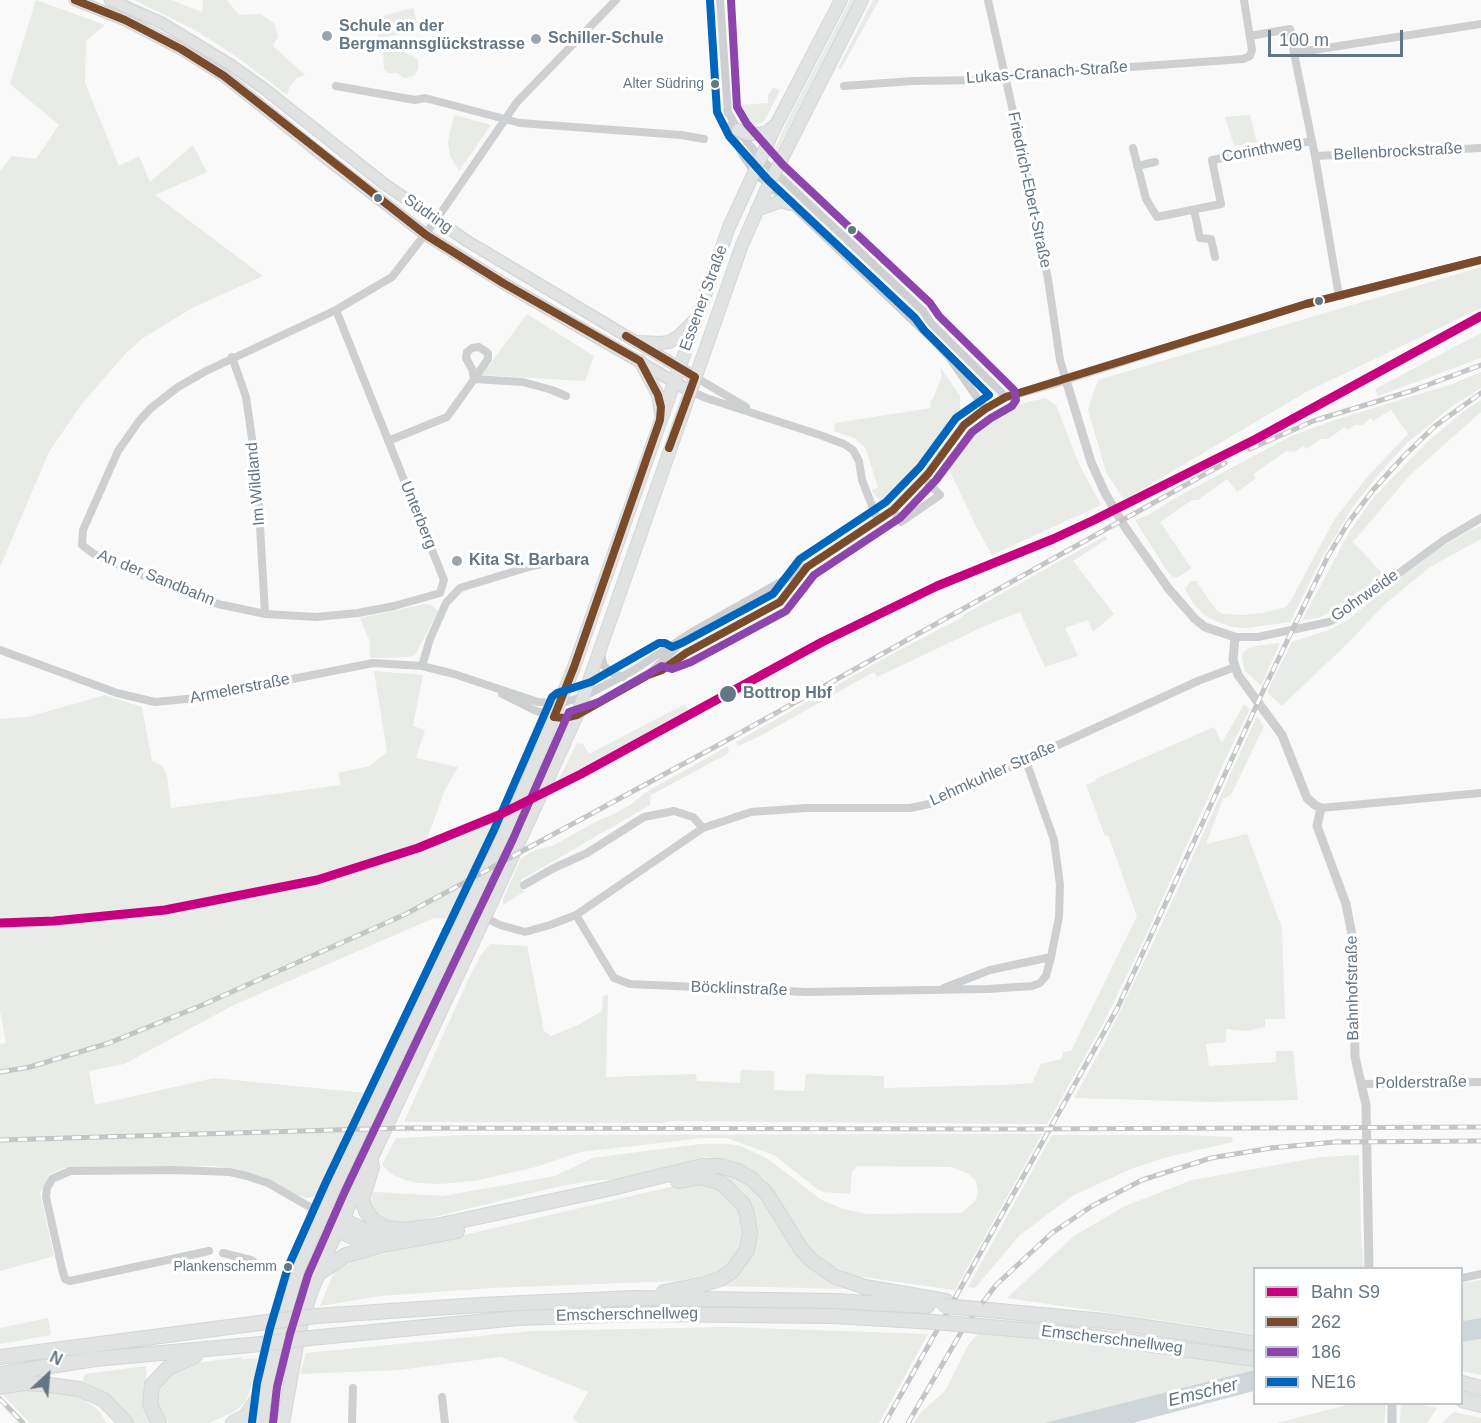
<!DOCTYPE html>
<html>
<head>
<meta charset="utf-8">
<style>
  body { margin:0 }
  #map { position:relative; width:1481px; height:1423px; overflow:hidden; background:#f9f9f9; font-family:Helvetica,sans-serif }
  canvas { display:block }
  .legend { position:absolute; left:1253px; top:1267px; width:210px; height:138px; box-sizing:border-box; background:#fff; border:2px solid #c1c8cd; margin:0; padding:8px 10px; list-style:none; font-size:18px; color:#657683 }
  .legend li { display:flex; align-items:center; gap:12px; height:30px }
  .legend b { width:30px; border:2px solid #c1c8cd }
  .north { position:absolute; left:18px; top:1345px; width:60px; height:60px; -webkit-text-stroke:4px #fff; paint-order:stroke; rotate:26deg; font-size:16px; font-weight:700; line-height:24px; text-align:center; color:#657683 }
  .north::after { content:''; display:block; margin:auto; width:21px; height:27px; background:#657683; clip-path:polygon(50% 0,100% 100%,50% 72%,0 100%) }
  .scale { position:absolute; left:1268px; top:30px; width:135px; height:27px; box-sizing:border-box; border:3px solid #657683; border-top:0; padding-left:8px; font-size:18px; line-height:21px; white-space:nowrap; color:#657683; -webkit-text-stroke:4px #fff; paint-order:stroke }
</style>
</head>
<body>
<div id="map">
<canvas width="1481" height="1423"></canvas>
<ul class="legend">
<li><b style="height:8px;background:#c7007f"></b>Bahn S9</li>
<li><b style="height:8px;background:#7a4b2a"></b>262</li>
<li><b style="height:8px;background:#8e44ad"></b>186</li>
<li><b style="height:8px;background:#0065bd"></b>NE16</li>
</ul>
<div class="north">N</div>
<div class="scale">100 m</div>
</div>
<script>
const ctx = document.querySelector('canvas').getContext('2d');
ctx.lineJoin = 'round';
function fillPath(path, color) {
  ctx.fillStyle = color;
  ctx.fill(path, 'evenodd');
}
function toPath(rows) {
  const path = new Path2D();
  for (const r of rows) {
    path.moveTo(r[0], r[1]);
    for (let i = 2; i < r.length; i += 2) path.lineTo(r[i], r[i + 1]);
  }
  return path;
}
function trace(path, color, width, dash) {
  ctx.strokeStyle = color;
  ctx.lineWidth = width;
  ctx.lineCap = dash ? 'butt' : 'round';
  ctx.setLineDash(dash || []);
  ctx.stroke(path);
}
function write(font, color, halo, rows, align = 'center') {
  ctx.font = font + ' Helvetica,sans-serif';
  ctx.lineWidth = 6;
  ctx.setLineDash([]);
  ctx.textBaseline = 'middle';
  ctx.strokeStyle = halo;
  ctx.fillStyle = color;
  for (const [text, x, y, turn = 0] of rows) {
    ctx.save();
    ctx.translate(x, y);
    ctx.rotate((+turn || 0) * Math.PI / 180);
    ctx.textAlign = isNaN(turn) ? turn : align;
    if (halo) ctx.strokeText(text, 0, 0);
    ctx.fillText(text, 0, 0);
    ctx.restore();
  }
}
const green = toPath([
  [36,0,105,25,86,41,85,83,119,166,139,156,150,182,193,145,207,172,155,195,263,276,192,308,143,338,126,353,81,405,49,452,0,567,0,171,12,156,36,159,59,125,10,84],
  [134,0,171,0,202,12,203,0,227,0,239,15,260,14,274,23,278,36,273,46,305,75,297,78,290,86,287,95,234,55,195,30],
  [850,0,856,0,777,151,774,155,772,155,788,119],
  [873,0,879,0,841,69,838,68],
  [413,8,419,29,379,39,374,18],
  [391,46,401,48,407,54,413,56,418,60,418,69,414,76,404,78,397,73,387,73,384,69,383,52],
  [773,88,779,89,779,93,764,121,756,125,743,119,739,105,768,103,768,95],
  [454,115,491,125,459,171,450,156,448,142],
  [1250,115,1257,142,1234,146,1225,117],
  [1481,267,1481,308,1306,392,1124,500,1106,472,1088,409,1098,380],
  [527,314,594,356,585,381,482,375],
  [1481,333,1481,358,1378,396,1375,389],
  [940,367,960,396,960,409,941,432,913,475,891,497,881,502,871,490,878,488,866,449,856,439,834,431,835,423,931,408,930,401,933,399,942,376],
  [1481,372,1481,388,1451,407,1407,443,1379,474,1354,505,1322,558,1290,622,1247,628,1232,627,1216,621,1204,615,1193,603,1185,589,1191,581,1196,581,1217,611,1223,614,1245,615,1263,613,1286,607,1291,600,1334,520,1367,477,1408,434,1391,410,1373,421,1371,418,1362,425,1355,425,1348,430,1345,427,1328,439,1321,439,1306,449,1304,446,1294,452,1286,451,1254,474,1255,479,1237,492,1227,479,1198,500,1192,500,1160,522,1190,566,1191,568,1185,573,1176,578,1172,577,1165,568,1135,520,1148,515,1177,497,1291,436,1335,420,1452,384],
  [1045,398,1056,405,1079,464,1101,505,992,555,976,526,947,465,977,429,993,417,1024,403],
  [1481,400,1481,412,1410,475,1353,542,1384,575,1331,612,1318,618,1302,620,1350,531,1373,498,1427,442,1464,411],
  [1481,526,1481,539,1430,567,1385,604,1350,641,1282,706,1267,692,1292,642,1329,630,1348,620,1387,587,1442,547,1470,530],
  [1105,536,1107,539,1073,561,1114,614,1093,632,1088,620,1065,628,1078,656,1045,667,1020,612,987,625,877,677,874,672,762,735,738,746,736,742,892,654,961,618,965,614],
  [425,604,431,605,438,611,415,655,410,657,370,658,370,642,360,618],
  [1280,643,1261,686,1245,671,1242,658,1243,653,1248,648,1254,646],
  [374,671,423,675,413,726,425,730,416,758,458,767,444,792,427,839,502,808,454,919,434,918,234,1005,124,1064,89,1071,95,1105,214,1078,366,1093,321,1192,312,1197,306,1198,299,1195,297,1197,270,1180,238,1169,215,1166,63,1168,49,1175,40,1193,54,1256,0,1271,0,1044,6,1043,0,1011,0,719,28,717,105,695,142,707,152,761,162,766,167,776,171,808,341,785,338,773,370,766,387,752],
  [685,704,688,710,558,781,577,743,583,744,589,754],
  [1244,704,1250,709,1225,760,1141,946,1103,1024,1047,1124,670,1121,663,1123,404,1122,468,980,481,955,490,944,526,946,527,945,544,1031,551,1036,578,1025,602,1011,603,996,608,995,606,1077,696,1074,697,1081,740,1083,741,1070,774,1071,774,1090,804,1091,806,1074,884,1076,884,1088,1003,1085,1032,1083,1041,1064,1062,1059,1063,1052,1071,1051,1137,916,1108,835,1105,836,1086,785,1096,781,1095,779,1214,727,1222,743],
  [1257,716,1264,726,1231,795,1223,799,1206,844,1247,834,1282,928,1285,1019,1265,1019,1265,1027,1247,1031,1226,1029,1226,1042,1206,1044,1209,1066,1276,1062,1276,1051,1293,1051,1298,1100,1211,1102,1074,1098,1104,1044,1153,943],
  [728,746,729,753,651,795,650,805,521,880,524,892,503,905,503,899,521,858,536,850,554,845,603,818,610,816,632,804,646,792],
  [1042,1134,955,1290,856,1276,831,1265,808,1247,764,1178,748,1167,728,1160,705,1157,621,1179,588,1181,552,1188,418,1221,399,1223,383,1221,372,1209,372,1193,376,1192,443,1196,555,1176,592,1158,701,1144,728,1144,741,1146,768,1159,820,1199,843,1209,868,1214,962,1213,976,1200,978,1192,976,1181,969,1174,952,1167,857,1166,852,1172,850,1194,824,1192,817,1189,774,1155,727,1138,703,1138,580,1152,536,1167,474,1181,440,1184,418,1183,405,1180,393,1175,382,1165,396,1138,466,1135],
  [1052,1135,1182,1135,1232,1137,1233,1142,1171,1156,1133,1168,1072,1196,1020,1235,975,1288,968,1287],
  [1359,1155,1361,1235,1364,1268,1254,1268,1254,1334,1007,1298,1074,1236,1125,1206,1192,1180,1321,1157],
  [706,1170,738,1176,761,1194,783,1232,852,1289,716,1286,756,1234,756,1225,751,1204,742,1190,726,1179,705,1172],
  [691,1182,716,1185,742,1208,744,1243,730,1265,714,1274,678,1281,491,1288,381,1296,320,1306,334,1272,350,1263,349,1258,366,1258],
  [1481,1280,1481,1318,1462,1321,1462,1283],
  [48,1318,51,1335,0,1344,0,1328],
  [725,1327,928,1334,879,1423,578,1423,573,1418,588,1392,501,1357,398,1370,300,1374,306,1353,531,1331],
  [979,1332,1184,1355,1254,1338,1254,1370,1044,1423,914,1423,921,1412,945,1391,967,1347],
  [1481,1339,1481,1375,1462,1371,1462,1342],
  [242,1357,242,1359,257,1358,256,1372,246,1401,234,1412,209,1423,169,1423,159,1411,156,1399,158,1388,171,1374,189,1364],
  [146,1366,147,1393,155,1423,134,1423,105,1394,82,1382,85,1374],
  [33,1387,76,1394,99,1411,107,1423,30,1423,0,1392],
  [1351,1404,1386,1404,1384,1423,1277,1423],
  [1401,1404,1418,1404,1437,1408,1427,1423,1400,1423],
  [1454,1412,1481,1418,1481,1423,1442,1423]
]);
const water = toPath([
  [1481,1318,1481,1339,1462,1342,1462,1321],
  [1254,1370,1254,1391,1140,1421,1133,1423,1044,1423]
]);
const minor = toPath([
  [720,0,728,113],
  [988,0,1028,178,1048,279,1060,360,1066,380,1306,304,1481,260],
  [1250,36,1290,29,1294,53,1481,24],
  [1294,53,1315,156,1339,296],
  [336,86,415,100,425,98,520,123,681,135,704,139],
  [844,86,913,81,981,80,1004,76,1243,59,1250,56,1252,50,1244,0],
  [731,125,735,140,742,154,754,172,796,209,933,340,949,357,985,409],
  [1133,148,1146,199,1157,217,1221,204,1212,160,1312,141],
  [1315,156,1481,148],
  [1137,166,1155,162],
  [1194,210,1200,238,1211,239,1215,257],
  [336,310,444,580,440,593,394,606,358,613,316,617,265,614,218,604,182,592,94,554,82,545,83,530,118,451,139,421,151,408,178,387,206,371,336,310,392,277,436,220,517,102,616,0],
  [232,357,246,397,257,473,265,614],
  [695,377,746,407],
  [474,379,523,382,552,390,566,396],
  [690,391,706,398,820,435,844,444,853,450,859,461,862,480,878,521],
  [388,441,447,417,470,385,488,359,488,353,479,347,472,348,467,352,466,358,472,369,474,379],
  [893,510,901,522,940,495,924,478],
  [1235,637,1258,637,1329,622,1342,615,1444,540,1481,518],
  [0,650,117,693,155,702,197,698,373,663,422,666,454,674,538,702,561,703,583,697,634,670,692,632,807,567,878,521,893,510,924,478,964,425,985,409,1006,397,931,323,923,311,760,158,738,130,727,110],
  [600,651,604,666,612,673,623,677],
  [422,666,430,639,446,603,460,588,532,566,557,561,574,561],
  [650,673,676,648],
  [502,694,534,710,554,717,564,718,577,715,648,675,662,670,686,653],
  [1321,808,1481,793],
  [524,885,552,869,587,853,644,817,674,811,693,817,703,828],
  [467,909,500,925,525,932,550,925,576,915,703,828,751,812,806,808,910,808,929,804,1198,681,1235,667],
  [576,915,614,978,630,984,806,992,988,989,1032,986,1040,983,1046,976,1051,957,1059,917,1060,885,1054,840,1026,761],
  [944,988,990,970,1051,957],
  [1361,1084,1481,1082],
  [209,1251,70,1281,65,1279,62,1269,46,1197,47,1188,52,1179,70,1171,175,1170,230,1172,247,1176,268,1183,322,1214],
  [223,1253,251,1260,265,1270],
  [1462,1278,1481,1274],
  [442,1397,445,1423],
  [352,1423,353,1388]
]);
const tertiary = toPath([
  [1006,397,1066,380,1091,462,1105,493,1125,527,1168,588,1195,619,1205,627,1235,637,1233,660,1238,675,1282,735,1307,798,1315,805,1321,808,1317,826,1346,904,1353,940,1355,1057,1366,1105,1369,1268],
  [1392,1404,1392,1423]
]);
const secondary = toPath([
  [75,0,125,20,181,49,224,76,322,155,426,235,503,283,690,391],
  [110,0,162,23,231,65,266,90,383,183,467,241,695,377]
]);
const primary = toPath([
  [738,130,748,134,758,134,767,132,775,125],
  [757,210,781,201,790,204],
  [637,342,660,343,669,342,679,336,695,320],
  [640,361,658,395,661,413],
  [262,1423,267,1385,280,1331,298,1271,322,1214,504,834,530,775,574,667,729,227,776,125,841,0],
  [283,1423,299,1334,310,1296,329,1249,485,917,577,715,742,245,768,186,862,0]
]);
const motorway = toPath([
  [370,1158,372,1167,362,1199,366,1211,373,1220,386,1228,403,1230,436,1226,608,1189,702,1166,720,1166,738,1171,752,1179,767,1194,801,1249,811,1260,834,1276,865,1287,946,1301],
  [322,1214,337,1229,364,1243,379,1246,457,1231],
  [322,1214,341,1219,366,1231,397,1237],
  [319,1273,346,1255,376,1247],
  [664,1292,705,1284,720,1279,732,1271,747,1250,750,1233,747,1214,743,1204,726,1187,719,1182,701,1177,678,1181],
  [978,1309,1104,1321,1254,1343],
  [316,1316,479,1305,635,1298,833,1301,927,1306],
  [310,1338,518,1318,641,1314,833,1316,934,1322],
  [0,1357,267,1322],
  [0,1374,95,1359,261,1344],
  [1462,1383,1481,1388],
  [0,1387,23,1383,42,1384,79,1389,104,1400,126,1423],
  [1462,1400,1481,1405],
  [159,1423,150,1404,152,1385,168,1368,195,1356],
  [233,1423,246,1416,267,1385]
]);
const rail = toPath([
  [1250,449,1313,421,1414,390,1481,365],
  [1214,462,1256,439],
  [0,1072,30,1067,109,1043,200,1006,406,914,722,743,1225,463],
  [0,1140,401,1128,1022,1129,1481,1127],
  [0,1399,23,1423],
  [885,1423,1117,1009,1264,689,1328,556,1348,523,1373,490,1404,456,1435,426,1481,393],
  [908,1423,963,1329,996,1285,1052,1233,1092,1206,1142,1180,1211,1158,1271,1148,1335,1142,1481,1141]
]);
const motorwayBridge = toPath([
  [944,1306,978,1309],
  [267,1322,316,1316],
  [934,1322,1081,1335,1254,1359],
  [261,1344,310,1338]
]);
const bus1 = toPath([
  [75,0,125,20,181,49,224,76,426,235,503,283,640,361,658,395,661,407,660,420,574,667,554,717,564,718,577,715,648,675,662,670,686,653,780,602,807,567,893,510,928,474,964,425,985,409,1006,397,1306,304,1481,260],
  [626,336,695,377,669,448]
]);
const bus2 = toPath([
  [273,1423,277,1387,290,1334,308,1275,345,1191,513,839,569,712,599,702,662,666,672,669,691,662,786,611,814,575,900,518,936,480,972,432,991,418,1012,406,1016,400,1014,390,939,316,930,303,783,165,747,124,737,107,731,0]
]);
const bus3 = toPath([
  [252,1422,257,1383,270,1328,288,1267,326,1182,494,830,552,697,557,693,591,682,659,643,665,643,672,647,682,643,773,594,800,559,886,502,920,467,956,418,989,395,924,330,915,318,768,180,729,136,717,112,710,1]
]);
const rail1 = toPath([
  [0,923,54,921,165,910,317,880,418,848,499,815,581,774,822,642,937,586,1053,539,1094,520,1256,439,1481,316]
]);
const markers = [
  [327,36,6,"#99a4ac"],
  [536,39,6,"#99a4ac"],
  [715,84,5,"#657683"],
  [378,198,5,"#657683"],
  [852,230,5,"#657683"],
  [1319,301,5,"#657683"],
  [457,561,6,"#99a4ac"],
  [728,694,9,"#657683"],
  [288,1267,5,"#657683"]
];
const busNames = [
  ["Alter Südring",704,84],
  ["Plankenschemm",277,1267]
];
const poiNames = [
  ["Schule an der",339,27],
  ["Bergmannsglückstrasse",339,45],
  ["Schiller-Schule",548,39],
  ["Kita St. Barbara",469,561]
];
const streetNames = [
  ["Lukas-Cranach-Straße",1047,73,-4],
  ["Corinthweg",1262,150,-11],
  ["Bellenbrockstraße",1398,152,-3],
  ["Friedrich-Ebert-Straße",1029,190,78],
  ["Südring",428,214,35],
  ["Essener Straße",704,298,-70],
  ["Im Wildland",256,484,-95],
  ["Unterberg",418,515,68],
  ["An der Sandbahn",156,578,22],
  ["Gohrweide",1365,596,-35],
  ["Armelerstraße",240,689,-11],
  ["Lehmkuhler Straße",993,774,-24],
  ["Bahnhofstraße",1353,988,-91],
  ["Böcklinstraße",739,989,2],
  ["Polderstraße",1421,1083,-1],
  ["Emscherschnellweg",627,1315,-1],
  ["Emscherschnellweg",1112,1340,7]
];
const stopNames = [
  ["Bottrop Hbf",743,694]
];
const waterNames = [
  ["Emscher",1203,1393,-14]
];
fillPath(green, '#e8ebe6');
fillPath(water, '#ced6d9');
trace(secondary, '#d5d6d7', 13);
trace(primary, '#d5d6d7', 14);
trace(motorway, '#d5d6d6', 16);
trace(minor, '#cecfd0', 8);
trace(tertiary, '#cecfd0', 9);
trace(secondary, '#e1e2e2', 10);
trace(primary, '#e1e2e2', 12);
trace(motorway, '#e1e2e2', 14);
trace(rail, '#c3c5c6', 5);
trace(rail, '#fff', 3, [9]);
trace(motorwayBridge, '#d5d6d6', 16, []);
trace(motorwayBridge, '#e1e2e2', 14);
trace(bus1, '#7a4b2a', 8);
trace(bus2, '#8e44ad', 8);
trace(bus3, '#0065bd', 8);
trace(rail1, '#c7007f', 9);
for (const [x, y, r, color] of markers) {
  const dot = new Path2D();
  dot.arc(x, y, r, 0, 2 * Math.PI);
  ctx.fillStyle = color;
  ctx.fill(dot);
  trace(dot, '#fff', 2);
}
write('14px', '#657683', '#fff', busNames, 'right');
write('bold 16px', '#657683', '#fff', poiNames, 'left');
write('16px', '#657683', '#fff', streetNames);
write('bold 16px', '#657683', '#fff', stopNames, 'left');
write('italic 18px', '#60757c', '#fff', waterNames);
</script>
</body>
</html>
